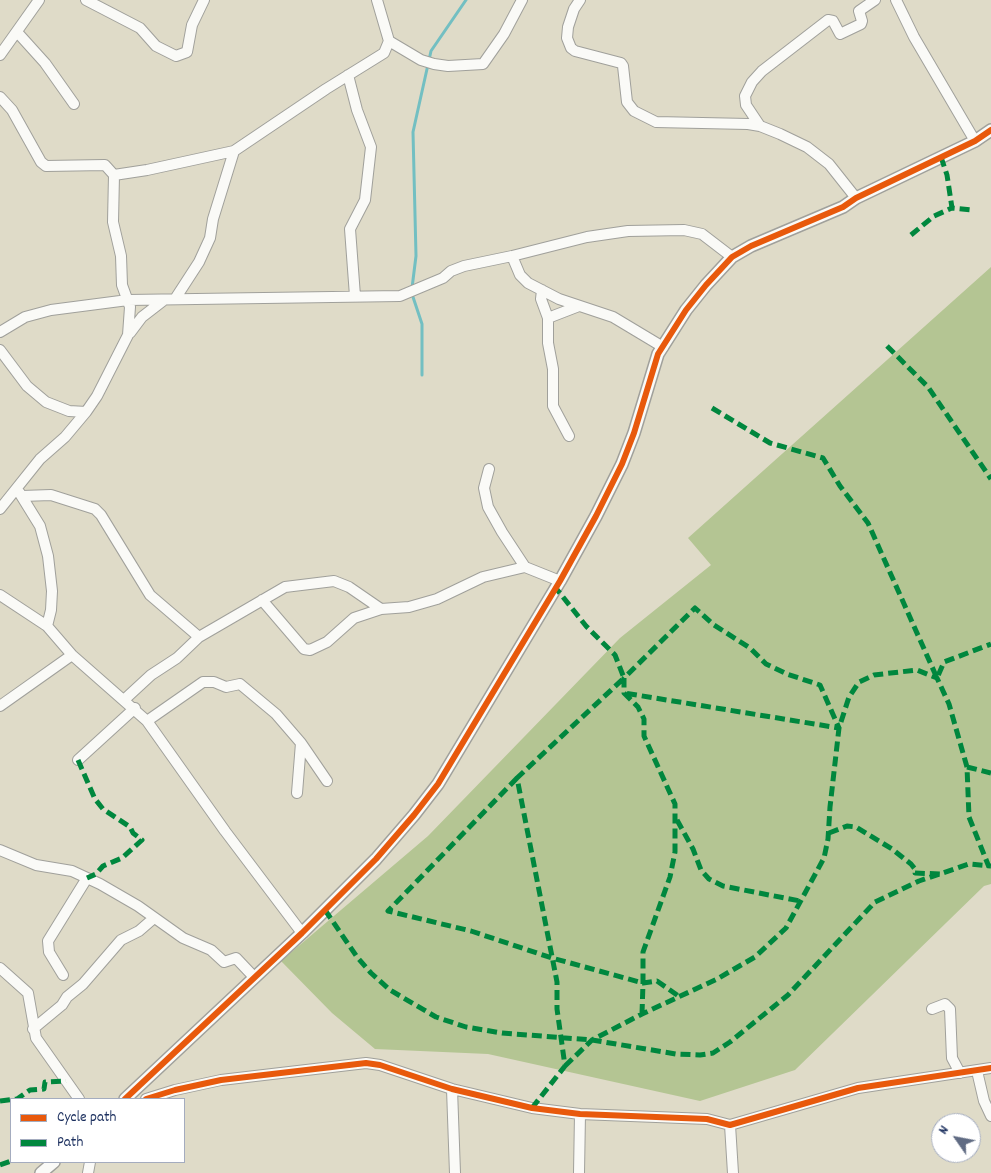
<!DOCTYPE html>
<html>
<head>
<meta charset="utf-8">
<style>
  body { margin:0 }
  #map { position:relative; width:991px; height:1173px; overflow:hidden; background:#dfdbc8; font-family:Dekko,sans-serif }
  canvas { display:block }
  .legend { position:absolute; left:10px; top:1098px; width:175px; height:65px; box-sizing:border-box; background:#fff; border:1px solid #a4acbf; margin:0; padding:6px 9px; list-style:none; font-size:15px; color:#1b2f5e }
  .legend li { display:flex; align-items:center; gap:10px; height:25px }
  .legend b { width:25px; border:1px solid #a4acbf }
  .north { position:absolute; left:931px; top:1113px; width:50px; height:50px; box-sizing:border-box; background:#fff; border:1px solid #a4acbf; border-radius:50%; rotate:303deg; font-size:14px; font-weight:700; line-height:20px; text-align:center; color:#1b2f5e }
  .north::after { content:''; display:block; margin:auto; width:18px; height:22px; background:#606b83; clip-path:polygon(50% 0,100% 100%,50% 72%,0 100%) }
</style>
</head>
<body>
<div id="map">
<canvas width="991" height="1173"></canvas>
<ul class="legend">
<li><b style="height:6px;background:#e8590c"></b>Cycle path</li>
<li><b style="height:6px;background:#00873e"></b>Path</li>
</ul>
<div class="north">N</div>
</div>
<script>
const ctx = document.querySelector('canvas').getContext('2d');
ctx.lineJoin = 'round';
function fillPath(path, color) {
  ctx.fillStyle = color;
  ctx.fill(path, 'evenodd');
}
function toPath(rows) {
  const path = new Path2D();
  for (const r of rows) {
    path.moveTo(r[0], r[1]);
    for (let i = 2; i < r.length; i += 2) path.lineTo(r[i], r[i + 1]);
  }
  return path;
}
function trace(path, color, width, dash) {
  ctx.strokeStyle = color;
  ctx.lineWidth = width;
  ctx.lineCap = dash ? 'butt' : 'round';
  ctx.setLineDash(dash || []);
  ctx.stroke(path);
}
const forest = toPath([
  [991,267,991,884,984,886,795,1070,700,1101,488,1054,375,1049,332,1013,281,961,428,836,620,638,711,565,688,538]
]);
const stream = toPath([
  [412,288,416,256,413,132,431,51,466,0],
  [412,294,422,324,422,375]
]);
const minor = toPath([
  [86,0,140,28,156,46,176,56,187,52,192,25,204,0],
  [377,0,389,41],
  [580,0,574,9,568,27,567,38,571,48,575,51,621,63,623,66,627,102,634,111,656,122,748,124,760,126,780,134,807,147,829,164,856,198],
  [896,0,914,37,975,141],
  [17,32,45,63,74,104],
  [0,55,39,0],
  [348,75,357,110,371,147,365,200,350,229,355,296],
  [0,97,12,110,41,162,46,166,105,165,114,175,147,170,234,151,326,89,384,53,389,41,421,60,434,64,448,66,483,64,504,34,522,0],
  [760,126,746,105,745,96,752,82,762,71,828,20,833,21,840,34,861,24,862,21,859,11,875,0],
  [512,256,520,275,528,283,559,299,613,317,663,347],
  [542,290,541,299,548,318,548,343,553,369,553,406,569,436],
  [175,299,199,262,210,238,213,219,234,151],
  [548,318,579,306],
  [0,332,25,317,51,310,128,300,400,296,443,278,451,271,464,266,512,256,587,237,628,231,684,230,702,234,732,257],
  [130,333,142,317,164,300],
  [0,350,27,386,46,402,69,411,86,412],
  [489,469,484,488,488,507,502,532,525,567,560,581],
  [19,492,40,526,48,556,52,591,51,610,47,626],
  [22,496,51,495,95,509,101,515,150,595,199,637],
  [0,509,40,459,65,437,86,412,97,396,128,335,130,307,122,285,121,256,113,222,114,175],
  [0,595,47,626,72,655,147,721,225,831,302,933],
  [262,600,304,649,310,650,327,642,354,618,381,609,409,607,437,599,483,577,525,567],
  [125,699,151,675,177,658,199,637,285,587,334,581,349,587,381,609],
  [0,706,72,655],
  [147,721,203,682,214,682,226,687,240,684,276,714,301,743,327,781],
  [78,760,135,708],
  [297,793,301,743],
  [0,850,36,865,72,871,100,884,138,906,183,938,211,950,224,962,236,958,254,977],
  [0,968,28,993,36,1038,79,1099],
  [63,975,49,952,48,941,87,878],
  [932,1009,945,1004,950,1009,952,1058,960,1073],
  [33,1029,62,1005,67,997,83,984,121,940,139,931,154,918],
  [977,1071,984,1101,991,1116],
  [452,1089,455,1173],
  [146,1099,175,1090,221,1080,366,1063,380,1065,452,1089,532,1108,580,1114,707,1119,730,1125,858,1088,991,1068],
  [730,1125,733,1173],
  [88,1173,90,1162],
  [579,1173,580,1114]
]);
const tertiary = toPath([
  [125,1099,302,933,376,859,414,815,438,784,560,581,596,516,622,464,634,433,658,354,686,310,706,285,732,257,751,246,843,207,856,198,975,141,991,130],
  [41,1173,54,1162]
]);
const quiet = toPath([
  [941,157,947,175,952,208,973,210],
  [911,235,934,216,952,208],
  [887,346,928,387,991,479],
  [712,408,770,443,823,458,840,486,868,523,937,678,944,662,991,644],
  [78,760,95,799,103,809,130,827,133,833,142,840,122,858,103,866,96,874,87,878],
  [967,767,991,773],
  [517,778,388,911,471,931,552,958,643,983,643,952,670,877,675,852,675,804,644,736,644,719,638,707,624,693,624,678,695,608,714,625,750,648,766,664,787,674,820,685,839,728,624,693],
  [677,820,693,849,701,870,709,879,723,886,800,901],
  [829,833,847,826,856,827,892,849,911,864,915,869,915,873,940,874],
  [325,910,357,957,371,973,390,990,436,1017,466,1027,502,1033,592,1040,676,1054,700,1055,713,1053,730,1042,788,995,875,902,919,881,969,864,991,866],
  [642,1014,643,983,657,981,680,997],
  [565,1066,592,1040,642,1014,717,979,755,957,786,928,824,858,828,839,830,807,839,728,849,697,859,682,874,675,917,670,937,678,949,704,967,767,969,817,989,867],
  [0,1101,17,1099,30,1090,44,1089,45,1082,66,1081],
  [532,1108,565,1066,557,1009,557,982,517,778,624,678,615,655,586,626,555,587],
  [0,1165,11,1161]
]);
const cycleway = toPath([
  [125,1099,302,933,376,859,414,815,438,784,560,581,596,516,622,464,634,433,658,354,686,310,706,285,732,257,751,246,843,207,856,198,975,141,991,130],
  [146,1099,175,1090,221,1080,366,1063,380,1065,452,1089,532,1108,580,1114,707,1119,730,1125,858,1088,991,1068]
]);
fillPath(forest, '#b4c593');
trace(stream, '#73bfc2', 3);
trace(minor, '#a0a09b', 12);
trace(tertiary, '#a0a09b', 14);
trace(minor, '#fafaf7', 10);
trace(tertiary, '#fafaf7', 11);
trace(quiet, '#00873e', 5, [10, 5]);
trace(cycleway, '#e8590c', 6);
</script>
</body>
</html>
